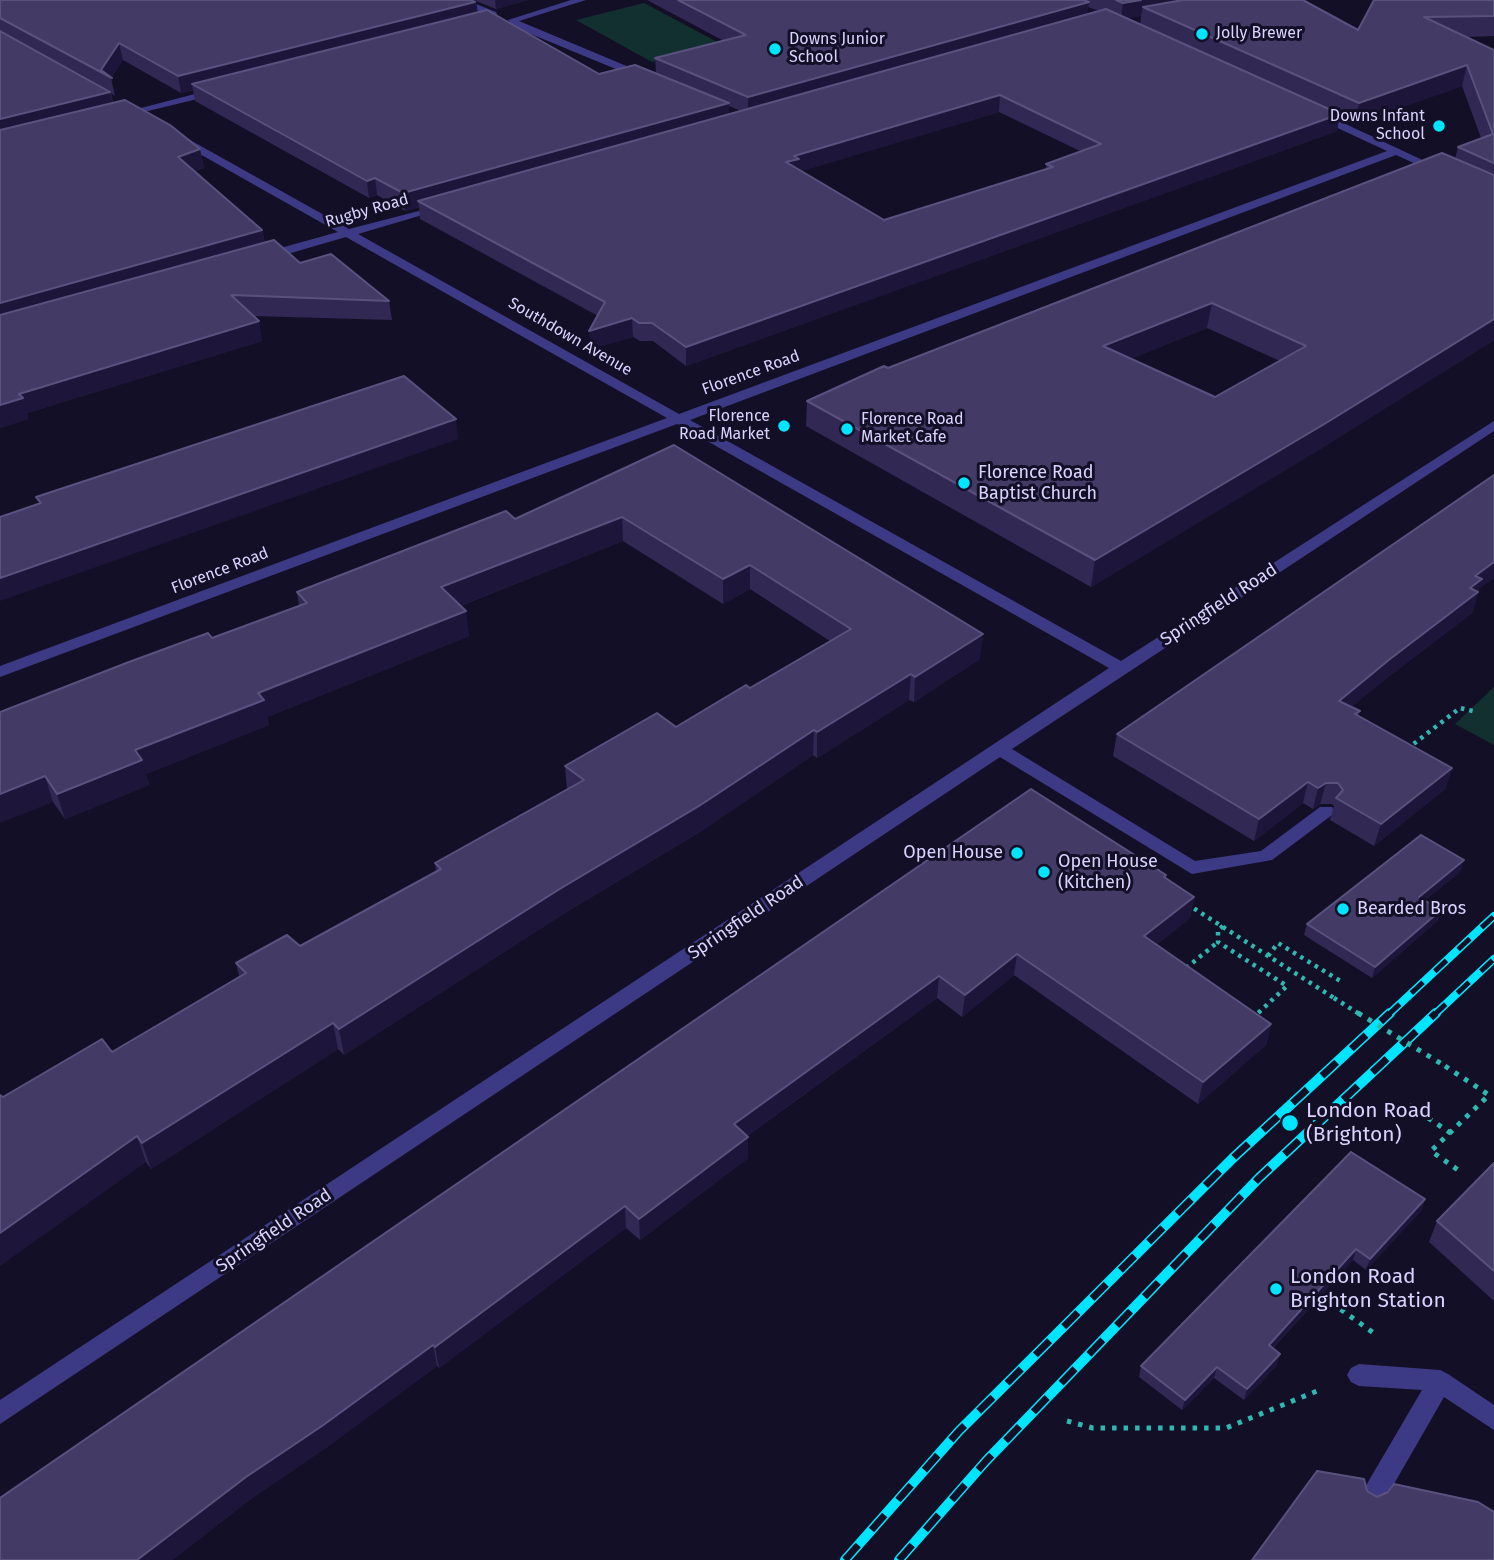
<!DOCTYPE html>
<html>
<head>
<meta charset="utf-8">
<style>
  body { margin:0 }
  canvas { display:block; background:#130f26 }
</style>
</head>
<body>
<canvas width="1494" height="1560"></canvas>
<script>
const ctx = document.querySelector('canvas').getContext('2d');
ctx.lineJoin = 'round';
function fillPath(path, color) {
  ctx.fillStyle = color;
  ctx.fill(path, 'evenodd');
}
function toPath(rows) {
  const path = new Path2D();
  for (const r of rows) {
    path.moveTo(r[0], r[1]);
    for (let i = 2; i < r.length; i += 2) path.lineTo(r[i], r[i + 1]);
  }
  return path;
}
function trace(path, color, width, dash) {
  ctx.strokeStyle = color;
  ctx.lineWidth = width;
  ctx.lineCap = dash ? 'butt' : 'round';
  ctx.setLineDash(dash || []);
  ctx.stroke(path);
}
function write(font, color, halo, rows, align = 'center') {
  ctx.font = font + ' "Fira Sans",sans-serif';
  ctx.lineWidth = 6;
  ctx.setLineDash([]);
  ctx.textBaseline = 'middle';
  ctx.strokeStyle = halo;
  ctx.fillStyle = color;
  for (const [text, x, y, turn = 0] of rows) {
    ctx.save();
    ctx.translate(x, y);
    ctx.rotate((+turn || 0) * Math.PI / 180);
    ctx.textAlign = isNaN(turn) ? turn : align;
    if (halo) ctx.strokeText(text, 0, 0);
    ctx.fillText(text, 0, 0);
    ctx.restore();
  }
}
const green = toPath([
  [644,3,721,44,652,62,576,20],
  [1494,687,1494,745,1455,724]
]);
const pathFar1 = toPath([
  [1407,749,1460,708,1477,712],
  [1187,904,1334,998],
  [1223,926,1218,930,1218,942,1287,986,1256,1015],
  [1268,956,1278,943,1342,982],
  [1186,968,1218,942]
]);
const path = toPath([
  [1253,1017,1258,1013],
  [1445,1066,1489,1095,1431,1151,1461,1172],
  [1409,1105,1452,1134],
  [1322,1296,1375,1334],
  [1067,1421,1093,1428,1226,1428,1322,1389]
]);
const minor = toPath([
  [453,0,466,0,496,12,499,20,483,25,481,23,489,19,488,16,453,0],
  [571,0,586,0,519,21,648,75,648,79,640,79,514,27,508,20,571,0],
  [218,88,223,91,222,93,119,118,114,115,218,88],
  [1314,113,1322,113,1448,172,1438,174,1396,155,690,420,1121,661,1494,421,1494,431,1012,749,1195,861,1261,851,1320,807,1332,807,1335,811,1332,815,1272,860,1192,874,1000,757,0,1424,0,1400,1109,668,677,424,0,677,0,666,667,418,346,237,267,260,259,260,259,254,338,232,175,140,175,136,183,136,349,229,446,204,446,208,358,234,679,414,1387,151,1314,117,1314,113],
  [1359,1364,1440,1370,1448,1374,1494,1405,1494,1430,1444,1397,1379,1510,1370,1514,1361,1510,1358,1502,1361,1494,1422,1390,1359,1386,1351,1382,1347,1375,1351,1368,1359,1364]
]);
const railFar1 = toPath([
  [1388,1015,1494,916],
  [1434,1015,1494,959]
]);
const rail = toPath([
  [845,1560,959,1431,1233,1158,1390,1013],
  [899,1560,986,1461,1259,1178,1436,1013]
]);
const pathBridgeFar1 = toPath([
  [1334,998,1361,1015]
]);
const pathBridge = toPath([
  [1358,1013,1445,1066]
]);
const wall = toPath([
  [0,0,528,0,496,9,476,1,477,12,599,74,656,73,655,58,724,41,647,0,1303,0,1358,30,1494,0,1494,36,1466,37,1494,50,1494,340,1320,449,1091,587,806,426,807,401,888,368,1455,159,1458,147,1481,138,1462,86,1354,124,1339,118,1337,131,686,366,653,341,640,341,633,337,590,349,598,316,420,219,419,207,405,211,377,195,369,198,195,101,193,90,181,93,123,60,111,78,115,96,111,93,113,103,200,149,204,168,194,171,262,230,265,243,300,263,389,301,392,320,253,316,262,341,27,413,28,419,0,428],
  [1088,7,1099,11,1087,14],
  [1141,16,1140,25,1127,18],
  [729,106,741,111,729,114],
  [999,112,1080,151,1046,164,1046,169,884,220,801,171],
  [1207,328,1280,361,1215,397,1130,359],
  [674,445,980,659,914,702,909,700,817,758,813,755,700,832,560,916,344,1055,338,1049,151,1169,146,1162,3,1097,112,1052,155,1028,239,976,236,963,300,946,436,871,435,863,567,790,565,766,676,727,750,688,830,641,750,589,723,604,623,541,460,606,469,636,267,717,269,725,146,774,149,785,65,819,53,802,0,712,212,638,299,606,297,592,515,519],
  [1479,589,1472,613,1384,680,1351,707,1360,711,1358,716,1452,768,1445,789,1374,846,1330,820,1334,806,1332,804,1320,804,1313,809,1303,803,1254,841,1113,756,1117,734],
  [1031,789,1194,897,1190,918,1156,945,1271,1024,1266,1045,1198,1104,1014,975,962,1017,937,998,747,1136,748,1137,748,1158,640,1240,626,1228,439,1368,437,1366,327,1447,252,1498,172,1560,0,1560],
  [1461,871,1425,900,1441,910,1437,921,1372,978,1304,935,1307,924],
  [1494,1163,1494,1301,1429,1242,1437,1221],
  [1425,1199,1421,1211,1366,1270,1353,1260,1273,1348,1277,1365,1244,1400,1214,1378,1182,1410,1139,1377,1141,1366]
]);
const shadedWall = toPath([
  [470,0,476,0,478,14,192,84,193,90,181,93,178,76],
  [495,0,528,0,496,9],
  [1141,0,1244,0,1143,7,1141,16,1121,19,1123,3],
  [1089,2,1087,19,748,114,748,97],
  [119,43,123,60,111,78,101,70],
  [1467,65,1462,86,1354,124,1359,103],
  [110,92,114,109,0,138,0,119],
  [1000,95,999,112,799,172,786,162,794,156],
  [729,103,729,120,418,201,419,207,405,211,403,193],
  [1340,114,1337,131,686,366,686,347],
  [200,149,204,168,182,175,178,157],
  [375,178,377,195,369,198,367,181],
  [262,230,266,249,0,324,0,303],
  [1212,303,1207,328,1100,371,1103,346],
  [632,318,633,337,590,349,589,331],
  [1494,319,1494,340,1320,449,1091,587,1095,560],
  [259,321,262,341,27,413,28,419,0,428,0,405,19,394],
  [456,419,458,439,0,601,0,578],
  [622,517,623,541,444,612,441,587],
  [1494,562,1494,578,1479,589,1472,613,1384,680,1334,722,1339,701,1470,588,1475,576],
  [750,565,750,589,723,604,723,579],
  [466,611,469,636,267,717,269,725,146,774,149,785,65,819,57,794,135,750,258,693],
  [983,634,980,659,914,702,915,677],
  [911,674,909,700,817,758,817,732],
  [814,730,813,755,700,832,560,916,344,1055,339,1029],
  [1452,768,1445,789,1374,846,1381,824],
  [45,776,53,802,0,823,0,794],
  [1308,782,1303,803,1254,841,1259,819],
  [1326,783,1320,804,1313,809,1318,788],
  [1464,860,1461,871,1415,908,1419,897],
  [1194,897,1190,918,1140,958,1144,936],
  [1441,910,1437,921,1372,978,1375,967],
  [1017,954,1014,975,962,1017,965,995],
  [939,976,937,998,734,1145,734,1124],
  [333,1023,338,1049,151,1169,142,1143],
  [1271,1024,1266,1045,1198,1104,1203,1082],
  [137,1136,146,1162,0,1266,0,1233],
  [748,1137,748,1158,640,1240,639,1219],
  [1425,1199,1421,1211,1366,1270,1370,1259],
  [625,1206,626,1228,439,1368,435,1347],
  [1356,1249,1353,1260,1265,1356,1269,1345],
  [433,1345,437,1366,327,1447,252,1498,172,1560,137,1560,246,1477],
  [1280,1354,1277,1365,1244,1400,1247,1389],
  [1217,1367,1214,1378,1182,1410,1185,1400]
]);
const building = toPath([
  [0,0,471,0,475,2,178,76,119,43,101,70,112,78,0,18,0,0],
  [678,0,1083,0,1089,2,748,97,655,58,746,35,678,0],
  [1116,0,1141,0,1123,3,1116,0],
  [1183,0,1303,0,1358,30,1374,0,1494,0,1494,16,1424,17,1494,50,1494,163,1458,147,1493,134,1467,65,1359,103,1143,7,1183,0],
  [1106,9,1340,114,686,347,652,323,639,323,632,318,589,331,605,302,418,201,1106,9],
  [1000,95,1101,144,1046,164,1053,167,884,220,786,162,799,159,794,156,1000,95],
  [487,10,599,74,635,65,729,103,403,193,375,178,367,181,192,84,487,10],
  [0,31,110,92,0,119,0,31],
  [125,100,170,125,200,149,178,157,262,230,0,303,0,130,125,100],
  [1442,153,1494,175,1494,319,1326,423,1095,560,807,401,884,366,888,368,1442,153],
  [1212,303,1306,346,1215,397,1103,346,1212,303],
  [274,240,300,263,331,254,389,301,231,295,259,321,19,394,23,398,0,405,0,315,274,240],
  [404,376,456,419,0,578,0,517,41,503,36,497,404,376],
  [674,445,983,634,915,677,911,674,817,732,814,730,699,806,558,890,339,1029,333,1023,142,1143,137,1136,0,1233,0,1095,3,1097,102,1039,112,1052,246,973,236,963,287,935,300,946,441,869,435,863,584,780,565,766,657,713,676,727,746,685,750,688,851,629,750,565,723,579,622,517,441,587,466,611,258,693,264,700,135,750,142,760,57,794,45,776,0,794,0,712,129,662,208,633,212,638,307,603,297,592,506,511,515,519,674,445],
  [1494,475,1494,562,1475,576,1482,579,1470,588,1478,592,1390,659,1339,701,1360,711,1355,714,1452,768,1381,824,1336,798,1343,790,1338,783,1326,783,1318,788,1308,782,1259,819,1117,734,1494,475],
  [1031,789,1166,875,1164,877,1194,897,1144,936,1271,1024,1203,1082,1017,954,965,995,939,976,734,1124,748,1137,639,1219,625,1206,435,1347,433,1345,322,1426,246,1477,137,1560,0,1560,0,1498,1031,789],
  [1421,835,1464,860,1419,897,1441,910,1375,967,1307,924,1421,835],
  [1351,1152,1425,1199,1370,1259,1356,1249,1269,1345,1280,1354,1247,1389,1217,1367,1185,1400,1141,1366,1351,1152],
  [1494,1163,1494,1271,1437,1221,1494,1163],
  [1317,1471,1364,1479,1367,1491,1377,1497,1388,1492,1394,1484,1478,1502,1494,1512,1494,1560,1252,1560,1317,1471]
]);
const markers = [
  [1202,34,7,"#00e5ff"],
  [775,49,7,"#00e5ff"],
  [1439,126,7,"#00e5ff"],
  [784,426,7,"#00e5ff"],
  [847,429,7,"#00e5ff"],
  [964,483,7,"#00e5ff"],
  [1017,853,7,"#00e5ff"],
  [1044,872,7,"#00e5ff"],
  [1343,909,7,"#00e5ff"],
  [1290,1123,9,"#00e5ff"],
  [1276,1289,7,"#00e5ff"]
];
const farPoinames = [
  ["Jolly Brewer",1216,34],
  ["Downs Junior",789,40],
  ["School",789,58],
  ["Downs Infant",1425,117,"right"],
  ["School",1425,135,"right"],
  ["Florence",770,417,"right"],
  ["Road Market",770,435,"right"],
  ["Florence Road",861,420],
  ["Market Cafe",861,438]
];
const farStreetnames = [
  ["Rugby Road",367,211,-16],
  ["Southdown Avenue",570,337,30],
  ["Florence Road",751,373,-20],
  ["Florence Road",220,571,-21]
];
const poiNames = [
  ["Florence Road",978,473],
  ["Baptist Church",978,494],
  ["Open House",1003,853,"right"],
  ["Open House",1058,862],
  ["(Kitchen)",1058,883],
  ["Bearded Bros",1357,909]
];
const streetNames = [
  ["Springfield Road",1219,605,-33],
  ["Springfield Road",746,918,-34],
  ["Springfield Road",274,1231,-34]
];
const nearPoinames = [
  ["London Road",1306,1111],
  ["(Brighton)",1306,1135],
  ["London Road",1290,1277],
  ["Brighton Station",1290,1301]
];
fillPath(green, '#12302f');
trace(pathFar1, '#2fb8b0', 4.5, [3.5, 5]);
trace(path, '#2fb8b0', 5, [4.5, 7]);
fillPath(minor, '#3d3a85');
trace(railFar1, '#00e5ff', 8);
trace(rail, '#00e5ff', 10);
trace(railFar1, '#130f26', 5, [16]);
trace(rail, '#130f26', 7, [20]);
trace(pathBridgeFar1, '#2fb8b0', 4.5, [3.5, 5]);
trace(pathBridge, '#2fb8b0', 5, [4.5, 7]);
fillPath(wall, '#312854');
fillPath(shadedWall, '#1d163a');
fillPath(building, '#433a66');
trace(building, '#5a527e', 2);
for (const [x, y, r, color] of markers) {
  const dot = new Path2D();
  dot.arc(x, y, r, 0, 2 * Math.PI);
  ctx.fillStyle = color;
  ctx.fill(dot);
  trace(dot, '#130f26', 2.5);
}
write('16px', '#d9d4ff', '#130f26', farPoinames, 'left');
write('16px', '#d9d4ff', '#130f26', farStreetnames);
write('18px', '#d9d4ff', '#130f26', poiNames, 'left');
write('18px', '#d9d4ff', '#130f26', streetNames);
write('21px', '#d9d4ff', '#130f26', nearPoinames, 'left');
</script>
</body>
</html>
